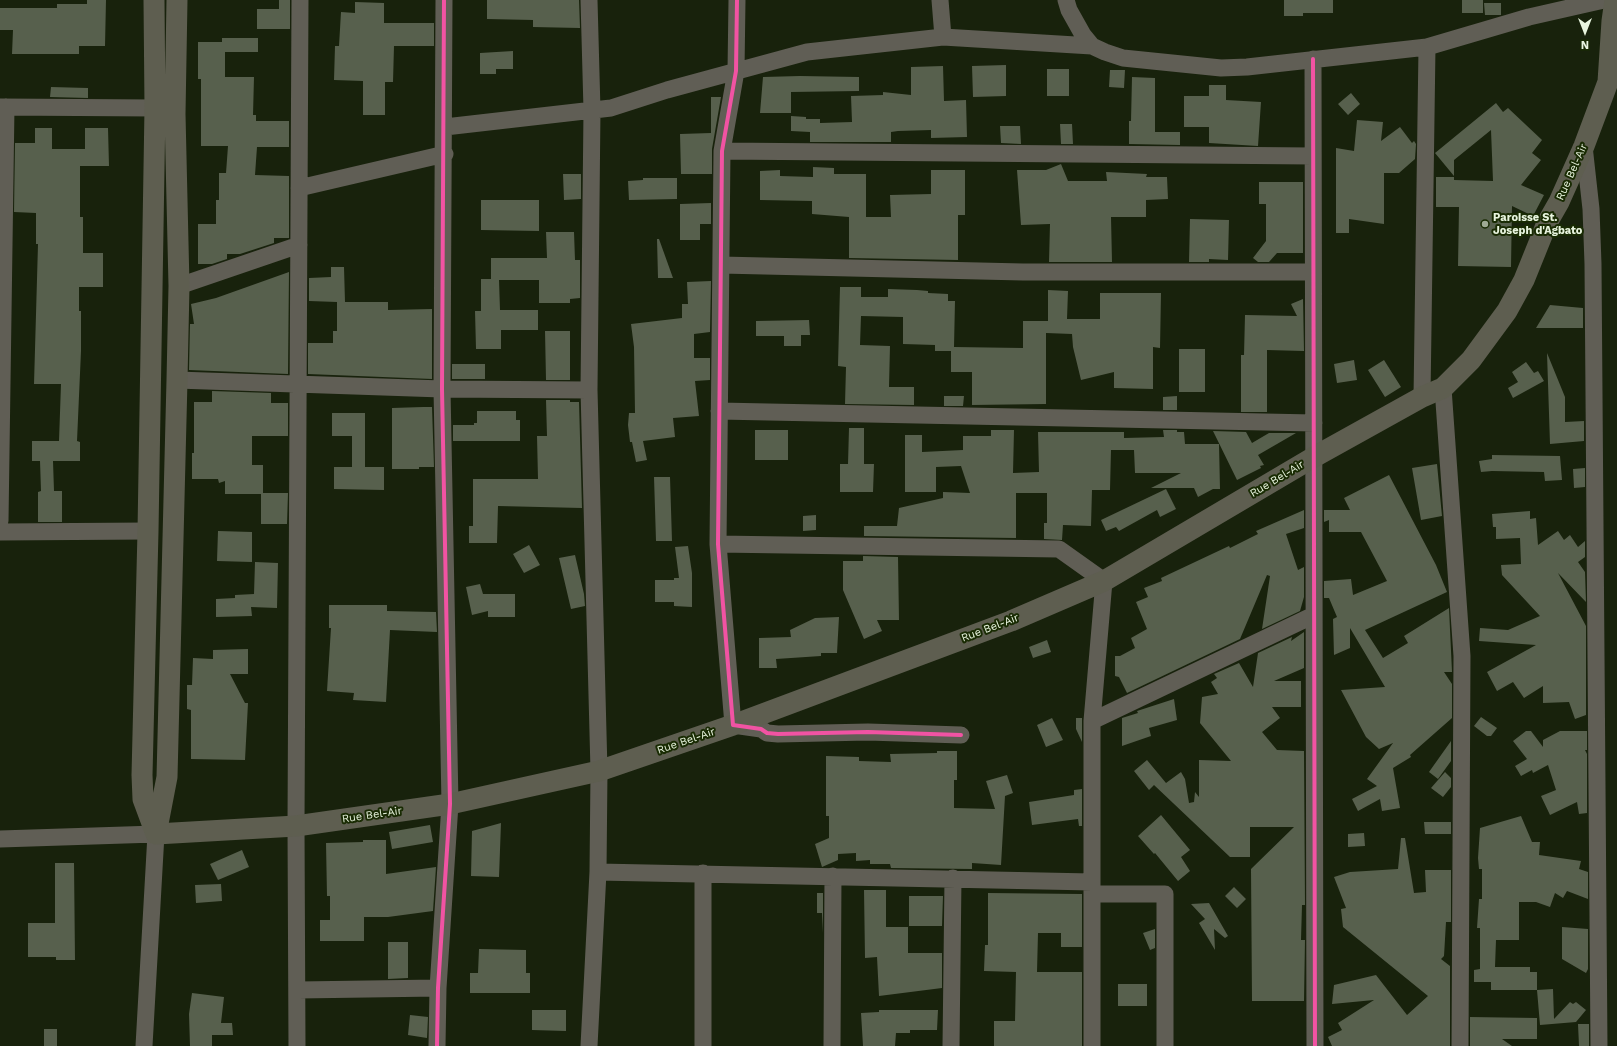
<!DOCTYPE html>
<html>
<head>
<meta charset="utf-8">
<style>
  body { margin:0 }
  #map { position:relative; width:1617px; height:1046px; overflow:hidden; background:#18220c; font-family:"Work Sans",sans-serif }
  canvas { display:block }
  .north { position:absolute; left:1565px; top:12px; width:40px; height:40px; -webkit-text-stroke:3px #192b03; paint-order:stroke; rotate:180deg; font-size:11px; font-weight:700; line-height:16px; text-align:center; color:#e8f4de }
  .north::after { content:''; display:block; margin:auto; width:14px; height:18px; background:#e8f4de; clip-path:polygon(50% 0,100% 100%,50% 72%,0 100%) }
</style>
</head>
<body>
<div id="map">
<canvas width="1617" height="1046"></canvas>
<div class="north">N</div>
</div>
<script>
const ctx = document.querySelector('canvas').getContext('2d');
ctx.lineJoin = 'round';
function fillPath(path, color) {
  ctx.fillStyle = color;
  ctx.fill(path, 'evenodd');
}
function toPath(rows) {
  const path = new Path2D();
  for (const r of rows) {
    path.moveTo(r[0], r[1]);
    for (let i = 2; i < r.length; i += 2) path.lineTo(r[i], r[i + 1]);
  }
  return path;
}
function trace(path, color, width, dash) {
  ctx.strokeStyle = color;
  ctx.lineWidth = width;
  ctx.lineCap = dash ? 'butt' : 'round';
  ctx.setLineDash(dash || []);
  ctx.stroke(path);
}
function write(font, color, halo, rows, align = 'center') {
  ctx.font = font + ' "Work Sans",sans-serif';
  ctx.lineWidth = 4;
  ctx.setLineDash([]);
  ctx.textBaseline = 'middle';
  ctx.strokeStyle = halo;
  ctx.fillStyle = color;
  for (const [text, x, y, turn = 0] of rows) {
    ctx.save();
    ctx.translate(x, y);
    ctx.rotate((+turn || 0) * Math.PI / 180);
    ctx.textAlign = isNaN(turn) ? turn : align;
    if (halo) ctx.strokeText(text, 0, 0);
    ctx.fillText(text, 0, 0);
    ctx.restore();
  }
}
const building = toPath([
  [87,0,106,0,105,46,79,46,79,54,12,54,13,30,0,30,0,8,57,8,57,4,87,4],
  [279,0,290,0,290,29,257,29,257,9,279,9],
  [487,0,579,0,580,28,533,27,533,20,487,19],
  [1284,0,1333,0,1333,13,1303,13,1303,16,1284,16],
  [1462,0,1483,0,1483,13,1462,13],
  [355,2,384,3,384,23,434,23,434,46,394,46,393,82,385,82,385,115,363,115,363,81,334,80,335,46,339,46,341,12,355,13],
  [1484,3,1501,3,1501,15,1485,15],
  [222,38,258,38,258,52,225,52,225,77,254,77,253,115,256,115,256,121,289,121,289,147,257,147,255,175,289,176,289,238,274,238,274,243,240,254,227,254,227,259,212,264,198,264,198,224,216,224,216,200,219,200,219,173,226,173,228,146,201,146,201,79,198,79,198,42,222,42],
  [513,51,513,69,496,69,496,74,480,74,480,53],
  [1006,65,1006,96,973,97,972,66],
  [943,66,944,101,966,100,967,137,931,138,931,130,898,131,891,132,891,142,810,142,810,132,791,131,791,116,806,117,806,119,820,119,820,123,852,122,851,96,883,95,883,92,911,95,911,67],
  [1047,69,1069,69,1069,96,1047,96],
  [1110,70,1125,70,1124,88,1109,87],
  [800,76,859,77,859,91,791,92,791,113,760,113,763,77],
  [1132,77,1155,78,1155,132,1180,132,1180,145,1129,144,1129,121,1131,121],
  [1209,85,1226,85,1226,100,1261,102,1258,146,1209,143,1209,127,1184,127,1184,96,1209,96],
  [51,87,88,88,88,98,50,97],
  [1351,93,1360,104,1348,115,1338,104],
  [711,97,721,97,712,149,712,174,681,174,680,134,711,133],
  [1496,103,1503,112,1508,108,1542,140,1532,153,1541,160,1521,185,1544,195,1533,216,1512,206,1511,267,1458,266,1459,207,1436,207,1436,177,1454,177,1454,180,1493,181,1491,130,1454,160,1454,176,1435,153],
  [1357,120,1383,122,1381,141,1400,127,1412,143,1414,141,1416,144,1415,159,1399,173,1384,173,1384,224,1349,219,1349,233,1336,233,1336,148,1354,151],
  [1060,124,1072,124,1073,144,1061,144],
  [1000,126,1020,126,1021,144,1001,143],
  [35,128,52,128,52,149,85,149,85,128,108,128,109,166,80,166,80,217,83,217,83,253,103,253,103,287,79,287,79,311,81,311,81,351,77,441,80,442,80,461,53,461,54,491,62,491,62,522,38,522,38,492,41,491,40,461,32,461,32,441,59,441,61,384,34,384,38,244,36,244,36,213,14,212,15,143,35,143],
  [1061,164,1068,181,1107,181,1106,172,1147,174,1146,177,1167,177,1168,199,1146,200,1146,217,1111,217,1112,262,1049,262,1050,224,1021,225,1017,170,1046,170],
  [813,167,834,168,834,174,866,174,866,217,891,217,890,195,931,194,931,170,965,170,965,215,958,215,958,260,849,258,849,217,812,214,812,201,760,200,760,171,780,170,780,176,813,177],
  [563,174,581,174,581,199,564,200],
  [643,178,677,178,677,199,629,200,628,181,643,180],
  [1259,182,1303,182,1303,253,1277,253,1269,262,1258,262,1253,258,1266,241,1266,204,1259,204],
  [481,200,539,200,539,231,481,230],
  [711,203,711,224,700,224,700,240,680,240,680,204],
  [1190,219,1229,220,1228,260,1209,259,1209,262,1189,262],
  [546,232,574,232,575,260,580,260,580,298,570,299,570,303,539,303,539,280,499,280,500,310,538,310,538,330,501,330,501,349,476,349,475,311,481,311,481,279,491,279,491,258,547,258],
  [657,239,659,239,673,278,658,278],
  [331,267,344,267,345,302,388,302,388,310,432,309,432,379,308,374,308,343,333,343,333,331,337,331,337,302,309,301,309,278,331,277],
  [289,272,288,374,189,370,190,324,194,324,191,304,216,298],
  [711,281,710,332,694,334,694,358,710,358,710,380,695,381,699,416,673,418,675,437,643,441,647,460,636,462,632,442,630,442,628,425,629,413,635,413,634,347,631,324,682,318,682,304,688,304,687,282],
  [840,287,861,287,861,297,888,297,888,289,917,290,928,291,928,293,948,294,948,301,955,301,954,347,1023,348,1023,321,1048,321,1048,290,1068,291,1067,319,1100,319,1100,293,1161,293,1160,348,1153,347,1153,389,1114,388,1114,372,1081,380,1073,347,1072,334,1046,333,1046,404,972,405,972,372,951,372,951,351,935,351,935,345,903,344,903,317,861,316,860,345,890,346,889,387,914,387,914,405,845,404,846,367,838,366],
  [1303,299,1304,351,1267,350,1267,412,1241,412,1241,355,1244,355,1245,315,1297,316,1291,304],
  [1550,305,1583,308,1583,328,1536,328],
  [809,320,810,335,801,335,801,346,784,346,784,336,756,336,756,321],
  [545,331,570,331,570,380,546,380],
  [1179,349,1205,349,1205,392,1179,392],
  [1547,353,1565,397,1565,422,1584,421,1584,441,1550,444],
  [1354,360,1357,380,1337,383,1334,364],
  [1384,360,1401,387,1385,397,1368,370],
  [1526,362,1534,373,1538,371,1544,381,1513,398,1508,388,1518,382,1512,372],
  [452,364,485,364,485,379,452,379],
  [212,391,271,393,271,403,288,403,288,436,252,436,252,465,263,465,263,493,288,493,287,524,261,524,261,494,225,494,225,481,219,483,218,479,192,479,192,453,194,453,194,402,212,402],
  [944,396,964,396,963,406,944,406],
  [1177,396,1177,410,1163,410,1163,397],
  [546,400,570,400,570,402,579,402,582,508,498,506,497,543,469,543,469,526,473,526,473,479,538,479,537,436,547,436],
  [423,407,432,407,434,467,419,467,419,469,392,469,392,408],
  [477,411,516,411,516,420,520,420,520,441,453,441,453,425,474,425,474,423,477,423],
  [332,413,365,413,365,467,384,467,384,490,334,489,334,467,352,467,352,436,332,436],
  [849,428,864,428,864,464,874,464,873,492,840,492,840,464,848,464],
  [755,430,788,430,788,460,755,460],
  [991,430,1014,430,1013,473,1039,472,1038,432,1124,432,1124,438,1164,437,1163,430,1177,430,1177,432,1184,432,1185,444,1219,444,1220,489,1213,489,1198,497,1194,488,1151,488,1181,473,1135,473,1134,450,1111,450,1110,490,1092,490,1091,526,1063,525,1062,540,1044,539,1044,523,1047,523,1047,493,1016,493,1016,538,864,536,864,526,897,526,899,508,943,498,943,492,970,493,961,466,936,467,936,492,905,492,905,435,922,435,922,452,963,450,963,436,991,436],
  [1213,431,1246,432,1252,443,1269,433,1296,433,1258,455,1264,465,1260,466,1261,468,1237,480],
  [1492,455,1560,456,1562,480,1545,481,1544,472,1492,471,1481,472,1479,461,1492,459],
  [1437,464,1442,516,1421,520,1412,468],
  [1585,468,1585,487,1574,488,1573,469],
  [1389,475,1436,565,1447,592,1365,630,1383,658,1408,643,1404,636,1449,608,1452,672,1444,672,1452,684,1452,718,1410,755,1411,757,1393,768,1400,808,1382,811,1380,799,1358,811,1352,799,1377,786,1367,779,1393,743,1379,749,1366,737,1341,690,1385,687,1350,628,1350,648,1334,655,1333,619,1337,617,1329,598,1324,598,1324,581,1351,579,1353,595,1387,581,1361,532,1329,532,1329,520,1324,522,1324,510,1350,510,1344,498],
  [654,477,670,477,672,541,656,541],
  [1166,489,1176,509,1160,517,1157,510,1119,531,1116,527,1106,531,1101,520],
  [1304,510,1304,528,1286,534,1298,570,1304,567,1304,597,1300,611,1262,629,1270,576,1267,575,1240,639,1127,693,1119,677,1115,676,1115,656,1120,656,1135,648,1131,638,1147,629,1136,602,1148,597,1144,588,1162,581,1161,578,1229,546,1230,548,1258,534,1256,531],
  [1530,511,1530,519,1536,518,1538,545,1558,531,1564,540,1570,535,1578,547,1585,541,1585,557,1578,562,1585,572,1586,602,1558,573,1586,626,1586,715,1575,719,1569,702,1543,703,1543,686,1524,698,1513,682,1497,691,1487,672,1536,645,1479,641,1480,628,1508,630,1540,616,1502,575,1501,565,1521,564,1520,538,1496,539,1496,527,1493,527,1492,514],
  [816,515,816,530,803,531,803,516],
  [218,531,252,532,252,562,217,561],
  [529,545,540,565,524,573,513,554],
  [688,546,692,573,692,607,674,606,674,602,655,602,655,580,674,580,674,578,679,578,675,547],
  [575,555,584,594,585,606,571,609,559,558],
  [863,556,898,557,899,620,877,620,882,631,864,639,843,590,843,561,863,561],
  [255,562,278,563,277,608,251,607,252,616,216,617,216,599,235,598,235,595,254,594],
  [480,584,483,594,515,594,515,617,488,617,488,611,472,615,466,587],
  [329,605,387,605,387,611,436,612,437,632,390,630,386,702,353,700,354,693,327,691,331,628,329,628],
  [839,617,837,653,821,653,821,656,776,659,777,668,759,668,759,638,791,637,790,630,815,618],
  [1304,632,1304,668,1274,681,1301,681,1301,707,1272,707,1280,718,1262,732,1277,750,1304,751,1305,905,1302,905,1301,940,1305,940,1304,1001,1252,1001,1251,869,1294,827,1250,827,1250,857,1230,857,1154,785,1149,790,1134,771,1147,760,1166,783,1181,772,1185,779,1189,803,1194,802,1195,792,1199,797,1199,760,1231,761,1200,723,1202,697,1218,694,1211,682,1217,678,1214,674,1239,663,1253,687,1258,653,1292,637,1291,641],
  [1047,640,1051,652,1033,658,1029,647],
  [248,649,248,674,230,674,245,703,248,703,245,760,191,759,191,710,187,709,187,685,192,685,193,658,213,659,213,650],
  [1174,699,1177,720,1149,728,1151,736,1122,746,1122,718,1138,713,1137,711],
  [1481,717,1497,728,1491,736,1487,736,1474,726],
  [1052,718,1063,740,1046,747,1037,725],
  [1076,718,1082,718,1082,742,1076,729],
  [1526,731,1531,731,1543,747,1543,740,1560,731,1587,731,1587,750,1585,750,1587,754,1587,813,1579,814,1577,802,1550,815,1541,796,1556,790,1548,765,1533,773,1532,770,1521,776,1515,766,1527,759,1513,741],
  [1451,741,1451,761,1438,779,1429,772],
  [937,751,957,751,957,780,954,780,954,808,995,809,986,781,1007,775,1013,793,1005,796,1001,865,972,863,972,869,891,868,890,864,870,864,870,860,856,861,856,853,838,854,838,860,822,867,815,844,829,838,829,816,826,816,826,756,859,757,859,761,891,762,890,754,937,753],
  [1445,772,1451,778,1451,787,1443,797,1431,788],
  [1082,789,1082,826,1079,826,1078,819,1032,825,1029,802,1074,795,1074,790],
  [1161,815,1190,850,1181,857,1190,871,1178,881,1155,853,1154,854,1138,836],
  [1521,816,1532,842,1540,842,1539,855,1581,861,1579,869,1588,872,1588,899,1567,891,1563,898,1555,893,1550,907,1536,902,1519,902,1519,940,1496,940,1495,967,1530,967,1530,972,1537,972,1537,990,1553,989,1554,1019,1570,1002,1573,1004,1576,1002,1586,1010,1576,1022,1540,1025,1537,990,1491,990,1491,982,1474,982,1474,970,1480,969,1480,928,1477,928,1479,899,1482,899,1482,869,1479,869,1478,858,1480,828],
  [1424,822,1451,822,1451,834,1425,834],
  [501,823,499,877,471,876,472,831],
  [430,825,433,842,392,849,389,832],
  [1364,833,1365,846,1348,847,1348,834],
  [1401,838,1405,838,1414,893,1426,892,1425,870,1451,870,1451,922,1446,922,1444,956,1441,959,1450,966,1450,1046,1332,1046,1328,1037,1342,1030,1338,1023,1374,1000,1332,1004,1334,985,1376,975,1407,1015,1428,996,1343,927,1341,909,1346,908,1334,877,1350,872,1398,869],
  [363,840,386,840,386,874,436,867,433,911,388,917,364,917,364,941,320,941,320,920,330,920,330,896,327,896,326,843,363,842],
  [242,850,249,867,218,880,210,864],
  [55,863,74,863,75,960,56,960,56,957,28,957,28,923,55,923],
  [221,884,222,901,196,903,195,885],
  [1234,887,1246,899,1237,908,1225,896],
  [864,890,886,890,886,927,908,927,908,953,942,953,942,988,879,996,877,957,865,958],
  [817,893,823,893,823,933,822,913,817,913],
  [988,893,1082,894,1082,947,1061,947,1061,933,1038,933,1037,972,1082,972,1082,1046,994,1046,994,1021,1015,1021,1016,972,984,971,985,945,988,945],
  [909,896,943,896,942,926,909,926],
  [1209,903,1228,936,1225,938,1214,929,1215,950,1199,923,1205,919,1191,904],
  [1562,927,1588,929,1588,969,1586,973,1562,959],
  [1155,929,1155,948,1150,950,1143,933],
  [388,942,408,942,408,978,388,979],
  [479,949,526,950,526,973,530,973,530,993,470,993,470,973,478,973],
  [1118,984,1147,984,1147,1006,1118,1006],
  [192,993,224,997,221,1023,232,1023,233,1035,212,1035,212,1046,190,1046,189,1014],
  [532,1010,566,1010,566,1031,532,1030],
  [879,1010,938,1010,937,1030,910,1030,910,1033,896,1033,895,1046,863,1046,861,1013,879,1012],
  [410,1015,428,1017,427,1038,408,1035],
  [1470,1017,1537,1018,1537,1039,1502,1039,1512,1046,1470,1046],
  [1578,1024,1589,1024,1589,1046,1579,1046],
  [44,1029,57,1029,57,1046,44,1046]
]);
const minor = toPath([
  [737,0,736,71,722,151,718,544,733,725,761,729,767,733,778,734,868,732,961,735],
  [940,0,943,37],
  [1066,0,1069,10,1083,35,1092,46,1105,52,1123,58,1221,68,1247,67,1427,47,1529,17,1604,0],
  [1313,59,1315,1046],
  [0,107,155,108],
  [445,127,611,108,667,90,807,52,943,37,1092,46],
  [1584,146,1591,209,1593,264,1599,1046],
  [722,151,1313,156],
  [299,188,445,154],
  [721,265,1023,272,1312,272],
  [179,286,299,245],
  [177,380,442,389,589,390],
  [1443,388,1462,656,1460,1046],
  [1422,397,1427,47],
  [719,411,1314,423],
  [0,521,6,107],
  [0,532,148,531],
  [718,544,1059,549,1104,581,1092,721,1092,1046],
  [1092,721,1314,615],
  [0,839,156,834,144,1046],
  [598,872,1092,882],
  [1092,894,1165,894,1165,1046],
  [298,990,438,988],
  [297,1046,296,826,300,0],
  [437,1046,438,988,450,804,442,389,444,0],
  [589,1046,598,872,599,771,589,390,592,110,589,0],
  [703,1046,703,873],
  [832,1046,833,876],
  [951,1046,953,878]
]);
const major = toPath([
  [154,0,155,108,148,531,142,775,143,799,156,834],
  [1608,82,1612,21,1615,0],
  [156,834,296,826,450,804,599,771,733,725,1011,621,1104,581,1314,457,1422,397,1443,388,1471,360,1507,311,1524,280,1547,223,1559,202,1584,146,1608,82,1617,68],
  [156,834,167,777,177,380,179,286,175,114,177,0]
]);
const cycleway = toPath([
  [737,0,736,71,722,151,718,544,733,725,761,729,767,733,778,734,868,732,961,735],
  [1313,59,1315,1046],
  [437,1046,438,988,450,804,442,389,444,0]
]);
const markers = [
  [1485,224,4,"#9faa94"]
];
const streetNames = [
  ["Rue Bel-Air",1572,172,-66],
  ["Rue Bel-Air",1277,479,-31],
  ["Rue Bel-Air",990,628,-21],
  ["Rue Bel-Air",686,741,-19],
  ["Rue Bel-Air",372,815,-8]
];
const poiNames = [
  ["Paroisse St.",1493,218],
  ["Joseph d'Agbato",1493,231]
];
fillPath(building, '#57604d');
trace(minor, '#605e55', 17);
trace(major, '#5e5e50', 21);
trace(cycleway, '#f153a3', 4);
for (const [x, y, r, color] of markers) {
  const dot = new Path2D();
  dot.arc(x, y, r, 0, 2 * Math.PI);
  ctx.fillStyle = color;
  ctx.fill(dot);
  trace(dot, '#192b03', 1.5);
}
write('11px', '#e8f4de', '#192b03', streetNames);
write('bold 11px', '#e8f4de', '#192b03', poiNames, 'left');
</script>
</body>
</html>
